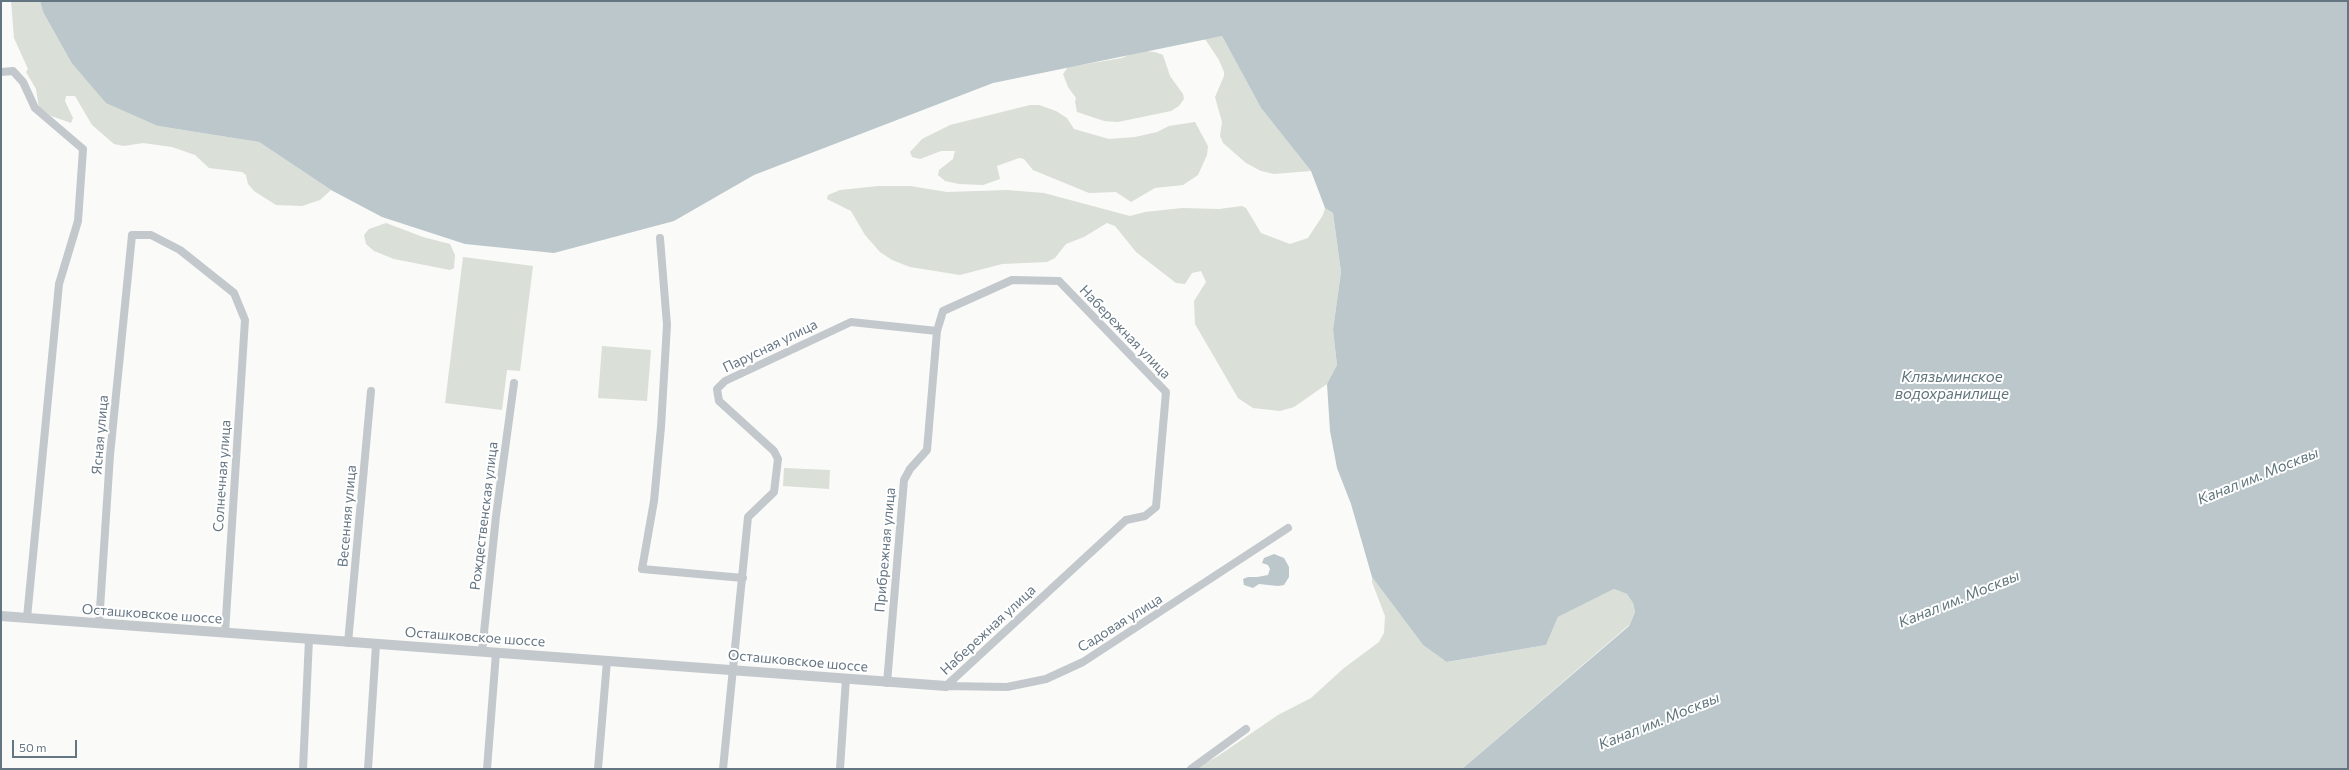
<!DOCTYPE html>
<html>
<head>
<meta charset="utf-8">
<style>
  body { margin:0 }
  #map { position:relative; width:2349px; height:770px; overflow:hidden; background:#fafaf8; font-family:Commissioner,sans-serif }
  canvas { display:block }
  .frame { position:absolute; inset:0; border:2px solid #657683; pointer-events:none }
  .scale { position:absolute; left:12px; top:740px; width:65px; height:18px; box-sizing:border-box; border:2px solid #657683; border-top:0; padding-left:5px; font-size:12px; line-height:14px; white-space:nowrap; color:#657683; -webkit-text-stroke:3px #fff; paint-order:stroke }
</style>
</head>
<body>
<div id="map">
<canvas width="2349" height="770"></canvas>
<div class="frame"></div>
<div class="scale">50 m</div>
</div>
<script>
const ctx = document.querySelector('canvas').getContext('2d');
ctx.lineJoin = 'round';
function fillPath(path, color) {
  ctx.fillStyle = color;
  ctx.fill(path, 'evenodd');
}
function toPath(rows) {
  const path = new Path2D();
  for (const r of rows) {
    path.moveTo(r[0], r[1]);
    for (let i = 2; i < r.length; i += 2) path.lineTo(r[i], r[i + 1]);
  }
  return path;
}
function trace(path, color, width, dash) {
  ctx.strokeStyle = color;
  ctx.lineWidth = width;
  ctx.lineCap = dash ? 'butt' : 'round';
  ctx.setLineDash(dash || []);
  ctx.stroke(path);
}
function write(font, color, halo, rows, align = 'center') {
  ctx.font = font + ' Commissioner,sans-serif';
  ctx.lineWidth = 4;
  ctx.setLineDash([]);
  ctx.textBaseline = 'middle';
  ctx.strokeStyle = halo;
  ctx.fillStyle = color;
  for (const [text, x, y, turn = 0] of rows) {
    ctx.save();
    ctx.translate(x, y);
    ctx.rotate((+turn || 0) * Math.PI / 180);
    ctx.textAlign = isNaN(turn) ? turn : align;
    if (halo) ctx.strokeText(text, 0, 0);
    ctx.fillText(text, 0, 0);
    ctx.restore();
  }
}
const green = toPath([
  [11,1,40,1,43,12,71,62,158,126,259,142,331,190,320,200,302,206,276,205,254,191,248,184,246,175,242,172,209,168,195,155,172,147,143,143,124,146,114,144,92,125,75,96,66,96,65,101,73,118,71,123,51,116,39,108,36,89,26,72,28,69,14,38],
  [1222,36,1261,108,1311,171,1274,174,1261,171,1246,163,1223,143,1220,136,1222,122,1215,97,1224,76,1224,72,1219,60,1205,39],
  [1138,50,1155,52,1163,55,1170,76,1183,94,1184,99,1179,106,1171,111,1118,122,1104,121,1077,112,1075,102,1076,98,1068,87,1063,74,1068,67,1122,58],
  [1030,105,1039,105,1056,111,1067,118,1074,129,1109,139,1135,137,1157,132,1169,126,1195,122,1208,146,1207,155,1198,175,1183,185,1155,188,1131,202,1116,192,1089,193,1033,170,1024,159,1019,158,997,166,1000,179,983,185,959,184,945,181,938,175,939,170,953,159,955,151,941,151,920,159,912,157,910,152,922,139,950,125],
  [879,186,910,186,947,192,1007,190,1044,193,1130,216,1145,212,1182,208,1219,209,1242,206,1246,208,1261,233,1290,244,1308,238,1323,215,1325,208,1333,213,1341,272,1333,330,1337,365,1327,384,1294,407,1280,411,1253,408,1238,398,1195,324,1194,301,1206,282,1201,271,1192,273,1185,284,1176,283,1136,252,1115,226,1107,223,1084,237,1066,244,1055,258,1047,262,1002,264,960,275,910,267,892,260,880,252,865,235,851,211,827,199,828,195,840,190],
  [386,223,423,237,450,244,455,255,454,268,450,270,394,259,374,251,366,244,364,235,369,229],
  [463,257,533,266,520,371,507,370,502,410,445,403],
  [602,346,651,350,647,401,598,398],
  [784,468,830,470,829,489,783,486],
  [1372,577,1423,645,1448,662,1546,645,1558,617,1614,589,1627,594,1633,603,1635,612,1629,625,1462,769,1194,769,1218,756,1278,715,1311,698,1344,668,1379,642,1384,633,1385,616,1372,582]
]);
const water = toPath([
  [40,1,2348,1,2348,769,1462,769,1629,626,1635,612,1633,603,1627,594,1614,589,1558,617,1546,645,1447,662,1423,645,1372,577,1351,504,1337,468,1330,431,1327,384,1337,365,1333,330,1341,272,1333,213,1325,208,1311,171,1261,108,1222,36,993,83,754,175,674,221,554,253,465,244,382,217,331,190,259,142,158,126,106,103,71,62,43,12],
  [1274,554,1284,558,1289,567,1289,577,1284,585,1278,586,1259,584,1253,588,1244,585,1243,579,1248,577,1257,577,1268,575,1270,569,1268,565,1262,563,1264,558]
]);
const minor = toPath([
  [1,72,13,71,23,82,35,108,83,149,78,221,59,284,27,618],
  [660,238,667,325,661,427,654,501,642,569,743,578],
  [99,624,110,455,132,235,151,235,180,250,234,293,245,320,225,633],
  [348,643,371,391],
  [482,652,496,516,514,383],
  [887,683,904,480,910,469,927,450,937,331,943,311,1012,280,1059,281,1166,392,1156,507,1145,516,1126,520,946,686],
  [946,686,1007,687,1046,679,1083,662,1288,528],
  [303,769,309,639],
  [368,769,376,645],
  [487,769,496,653],
  [598,769,607,661],
  [723,769,748,517,774,492,778,459,774,451,719,401,717,389,725,381,851,322,937,331],
  [840,769,846,678],
  [1191,769,1246,729]
]);
const tertiary = toPath([
  [1,616,946,686]
]);
const streetNames = [
  ["Набережная улица",1125,332,46],
  ["Парусная улица",770,346,-26],
  ["Ясная улица",100,435,-85],
  ["Солнечная улица",222,476,-86],
  ["Весенняя улица",347,516,-85],
  ["Рождественская улица",484,516,-83],
  ["Прибрежная улица",885,550,-85],
  ["Осташковское шоссе",152,614,4],
  ["Садовая улица",1120,623,-32],
  ["Набережная улица",988,630,-43],
  ["Осташковское шоссе",475,637,4],
  ["Осташковское шоссе",798,661,5]
];
const waterNames = [
  ["Клязьминское",1952,377],
  ["водохранилище",1952,394],
  ["Канал им. Москвы",2258,476,-22],
  ["Канал им. Москвы",1959,599,-22],
  ["Канал им. Москвы",1659,721,-22]
];
fillPath(green, '#dadfd7');
fillPath(water, '#bbc7cb');
trace(minor, '#c3c8cc', 8);
trace(tertiary, '#c3c8cc', 10);
write('14px', '#657683', '#fff', streetNames);
write('italic 15px', '#60757c', '#fff', waterNames);
</script>
</body>
</html>
